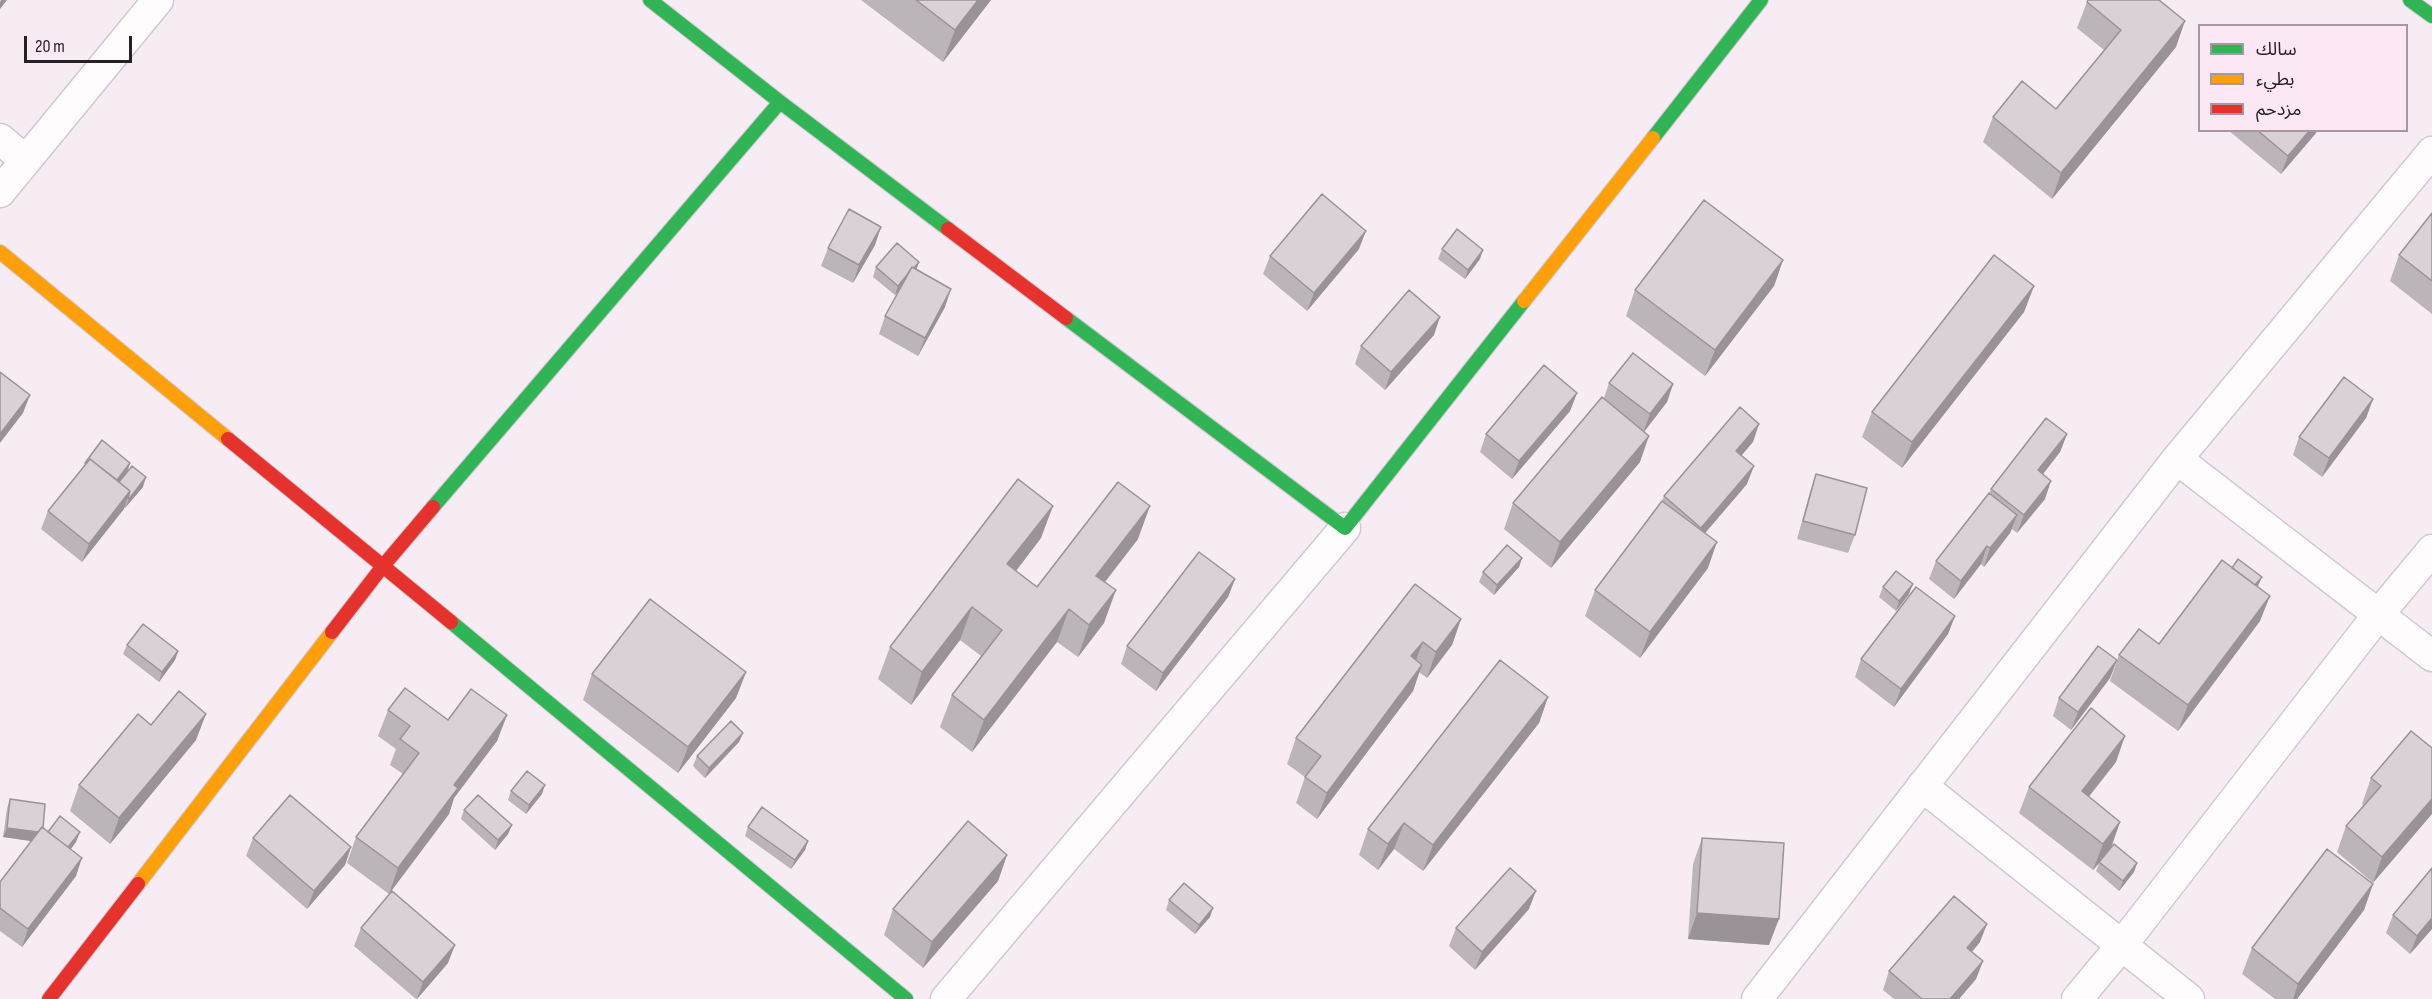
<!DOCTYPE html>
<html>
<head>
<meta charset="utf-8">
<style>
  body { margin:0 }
  #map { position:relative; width:2432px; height:999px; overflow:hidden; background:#f7ecf4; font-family:"Sofia Sans Condensed","Noto Sans Arabic",sans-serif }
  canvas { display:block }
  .legend { position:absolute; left:2198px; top:24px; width:210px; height:108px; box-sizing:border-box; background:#fce7f5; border:2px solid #a797a2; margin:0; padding:8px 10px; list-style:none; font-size:18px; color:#282025 }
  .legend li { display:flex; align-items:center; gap:12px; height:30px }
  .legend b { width:30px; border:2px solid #a797a2 }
  .scale { position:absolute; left:24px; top:36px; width:108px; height:27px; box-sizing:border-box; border:3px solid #282025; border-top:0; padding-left:8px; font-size:18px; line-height:21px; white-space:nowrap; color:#282025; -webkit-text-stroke:4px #fce7f5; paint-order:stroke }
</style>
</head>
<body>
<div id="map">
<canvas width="2432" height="999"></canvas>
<ul class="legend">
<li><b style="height:8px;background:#30b455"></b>سالك</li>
<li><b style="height:8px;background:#ff9f0a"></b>بطيء</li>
<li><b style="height:8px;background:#e5322d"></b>مزدحم</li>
</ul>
<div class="scale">20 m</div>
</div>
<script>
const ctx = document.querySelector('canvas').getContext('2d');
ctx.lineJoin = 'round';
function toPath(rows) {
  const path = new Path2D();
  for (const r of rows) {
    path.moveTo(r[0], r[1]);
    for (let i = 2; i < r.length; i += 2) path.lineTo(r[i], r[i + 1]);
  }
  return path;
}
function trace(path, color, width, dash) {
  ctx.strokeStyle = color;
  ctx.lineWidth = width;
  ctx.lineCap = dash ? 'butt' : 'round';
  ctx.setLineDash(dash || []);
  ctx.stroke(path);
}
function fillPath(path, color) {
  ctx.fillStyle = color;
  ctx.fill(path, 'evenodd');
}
const street = toPath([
  [0,139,25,160],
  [0,192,158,0],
  [2177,459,2432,656],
  [1922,786,2189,999],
  [946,999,1345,528],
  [1757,999,2177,459,2432,152],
  [2077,999,2122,945,2378,615,2432,550]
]);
const fast = toPath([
  [650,0,780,102,948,229],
  [2410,0,2432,16],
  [1653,138,1761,0],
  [1066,318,1345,528,1524,301],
  [433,507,780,102],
  [451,622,906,999]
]);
const slow = toPath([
  [0,252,228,439],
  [1524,301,1653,138],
  [138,884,332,632]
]);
const jam = toPath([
  [948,229,1066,318],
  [228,439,451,622],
  [332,632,383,566,433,507],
  [49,999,138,884]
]);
const wall = toPath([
  [861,0,991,0,943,62],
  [2087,2,2176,47,2052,199,1983,142,1993,117,2056,109,2104,50,2077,28],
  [2228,130,2317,130,2316,133,2281,174],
  [2432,213,2432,314,2390,281,2399,255],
  [875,245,853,283,821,266,828,248],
  [1359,249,1307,311,1263,274,1270,256],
  [1442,249,1480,259,1465,279,1438,259],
  [1783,260,1774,286,1705,376,1626,316,1635,290],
  [876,267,917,269,945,307,918,356,879,334,885,316,899,290,895,295,873,277],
  [2034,286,2024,312,1902,468,1862,437,1872,412],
  [1434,335,1385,390,1355,364,1361,346],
  [1609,383,1673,384,1667,402,1644,432,1640,462,1551,568,1504,529,1513,503,1604,398],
  [1577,393,1570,411,1512,479,1480,452,1486,434],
  [2373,399,2366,418,2322,477,2293,455,2299,437],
  [2067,434,2060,452,2043,474,2045,499,2017,533,2012,529,2010,533,1984,567,1981,564,1954,599,1929,579,1936,561,1989,493,1991,489],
  [1753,442,1741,455,1747,484,1705,533,1708,568,1640,658,1585,616,1595,590,1662,501,1664,496],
  [85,463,130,463,127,472,143,487,125,508,124,507,82,562,41,529,48,511,83,468],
  [1816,474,1855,535,1848,553,1797,539,1810,492],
  [1041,538,1016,571,1037,587,1138,539,1105,582,1104,623,1078,657,1057,642,972,752,940,727,952,695,981,656,960,640,911,705,878,679,890,647],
  [1522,558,1519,567,1494,595,1479,582,1483,572],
  [1235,579,1228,597,1156,691,1121,664,1127,646],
  [1415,584,1461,619,1452,645,1427,678,1419,672,1413,691,1317,819,1296,803,1305,777,1287,764,1296,738],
  [1883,587,1909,594,1896,611,1879,597],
  [2258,587,2260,621,2178,731,2110,681,2119,655,2159,644],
  [1955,616,1948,634,1894,707,1855,677,1861,659],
  [127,645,178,651,175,660,159,682,123,654],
  [2117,660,2110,678,2071,730,2053,716,2059,698],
  [746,672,736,698,678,773,583,700,592,674],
  [1548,697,1539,723,1423,871,1394,849,1378,870,1359,855,1368,829],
  [388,710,448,720,507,715,497,741,454,798,449,814,389,894,347,863,356,837,403,774,390,765,396,749,378,736],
  [151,725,196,740,110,844,70,811,79,785],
  [743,733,739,742,705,778,693,766,697,756],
  [2432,748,2373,883,2337,852,2346,826,2364,806,2362,804,2371,778],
  [2116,762,2089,797,2120,822,2111,847,2137,863,2134,872,2119,891,2096,871,2099,864,2093,870,2019,813,2029,787],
  [511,791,542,794,526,814,508,800],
  [10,799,48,832,76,842,71,849,76,876,22,947,0,931,0,882,31,841,3,837,7,808],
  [464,810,512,825,508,834,495,850,461,819],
  [748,827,808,841,805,850,791,869,745,836],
  [253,838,351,847,345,865,307,909,246,856],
  [1702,838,1769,945,1688,939,1693,864],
  [1007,855,998,881,923,968,884,935,893,909],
  [2373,884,2364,910,2297,999,2275,999,2242,974,2252,948],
  [1169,900,1210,917,1195,934,1166,910],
  [1529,909,1475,970,1449,946,1456,928],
  [2393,915,2432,929,2410,954,2386,933],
  [361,928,448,963,417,999,416,999,354,946],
  [1980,942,1972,952,1983,961,1976,979,1959,999,1894,999,1883,990,1889,971]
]);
const shadedWall = toPath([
  [1,0,7,0,0,9,0,2],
  [978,0,991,0,943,62,955,30],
  [2185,21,2176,47,2052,199,2061,173],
  [2310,130,2317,130,2316,133,2281,174,2288,156],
  [881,227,875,245,853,283,859,265],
  [1366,231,1359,249,1307,311,1314,293],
  [1483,250,1480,259,1465,279,1468,270],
  [1783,260,1774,286,1705,376,1715,350],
  [919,262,916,271,895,295,898,286],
  [2034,286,2024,312,1902,468,1912,442],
  [951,289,945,307,918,356,925,338],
  [1440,317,1434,335,1385,390,1391,372],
  [1673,384,1667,402,1643,433,1650,414],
  [1577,393,1570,411,1512,479,1519,461],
  [30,395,23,413,0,443,0,434],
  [2373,399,2366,418,2322,477,2329,458],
  [1759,424,1753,442,1730,469,1736,451],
  [2067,434,2060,452,2032,488,2038,470],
  [1649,436,1640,462,1551,568,1560,542],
  [130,463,127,472,110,494,113,485],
  [1754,466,1747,484,1694,546,1701,528],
  [146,477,143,487,125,508,129,499],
  [2051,481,2045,499,2017,533,2024,515],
  [130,491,124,509,82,562,89,544],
  [1053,506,1041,538,996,597,1007,564],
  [1150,506,1138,539,1084,609,1096,576],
  [2017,515,2010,533,1984,567,1990,548],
  [1717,542,1708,568,1640,658,1650,632],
  [1987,546,1981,564,1954,599,1961,581],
  [1522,558,1519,567,1494,595,1497,585],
  [2262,577,2258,586,2248,600,2251,590],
  [1235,579,1228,597,1156,691,1163,673],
  [1913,584,1909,594,1896,611,1899,601],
  [1116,590,1104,623,1078,657,1089,625],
  [2270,596,2260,621,2178,731,2188,705],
  [972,607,960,640,911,705,922,672],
  [1069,609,1057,642,972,752,984,720],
  [1955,616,1948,634,1894,707,1901,689],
  [1461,619,1452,645,1427,678,1436,652],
  [1423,642,1413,668,1411,656],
  [178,651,175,660,159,682,162,672],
  [2117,660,2110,678,2071,730,2078,712],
  [1422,665,1413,691,1317,819,1327,793],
  [746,672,736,698,678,773,688,747],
  [1548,697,1539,723,1423,871,1433,845],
  [206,714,196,740,110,844,119,818],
  [507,715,497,741,454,798,449,814,389,894,398,868,454,785],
  [743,733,739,742,705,778,709,768],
  [2125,736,2116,762,2072,817,2082,791],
  [545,785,542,794,526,814,529,805],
  [2432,799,2432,814,2373,883,2382,857],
  [2120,822,2111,848,2093,870,2103,844],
  [1404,823,1394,849,1378,870,1388,844],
  [512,825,508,834,495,850,498,840],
  [7,828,42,833,38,842,3,837],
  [80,832,76,842,61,862,64,853],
  [808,841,805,850,791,869,795,860],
  [351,847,345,865,307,909,314,891],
  [1007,855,998,881,923,968,932,942],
  [82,858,76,876,22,947,28,929],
  [2137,863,2134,872,2119,891,2123,881],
  [2373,884,2364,910,2297,999,2293,999,2298,984],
  [1536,891,1529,909,1475,970,1482,952],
  [1213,908,1210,917,1195,934,1199,925],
  [1697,913,1779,919,1769,945,1688,939],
  [2432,918,2432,929,2410,954,2417,936],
  [1987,924,1980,942,1960,966,1967,948],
  [455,945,448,963,417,999,423,982],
  [1983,961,1976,979,1959,999,1950,999]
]);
const building = toPath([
  [916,0,978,0,955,30,916,0],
  [2088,0,2159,0,2185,21,2061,173,1993,117,2022,81,2056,109,2121,30,2087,2,2088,0],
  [2257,130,2310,130,2288,156,2257,130],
  [1322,194,1366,231,1314,293,1270,256,1322,194],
  [1704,200,1783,260,1715,350,1635,290,1704,200],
  [849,209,881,227,859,265,828,248,849,209],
  [2432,213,2432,281,2399,255,2432,213],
  [1457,229,1483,250,1468,270,1442,249,1457,229],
  [897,243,919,262,914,268,912,267,907,275,898,286,876,267,897,243],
  [1994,255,2034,286,1912,442,1872,412,1994,255],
  [912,267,951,289,925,338,885,316,912,267],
  [1409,290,1440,317,1391,372,1361,346,1409,290],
  [1633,353,1673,384,1650,414,1609,383,1633,353],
  [1544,365,1577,393,1519,461,1486,434,1544,365],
  [0,372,30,395,0,434,0,372],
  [2344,377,2373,399,2329,458,2299,437,2344,377],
  [1602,397,1649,436,1560,542,1513,503,1602,397],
  [1740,407,1759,424,1736,451,1754,466,1701,528,1664,496,1740,407],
  [2046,418,2067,434,2038,470,2051,481,2024,515,1991,489,2046,418],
  [102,440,130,463,117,480,90,459,86,464,85,463,102,440],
  [90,459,130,491,89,544,48,511,90,459],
  [132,466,146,477,129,499,128,498,130,491,119,482,132,466],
  [1816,474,1867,488,1855,535,1803,521,1816,474],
  [1018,479,1053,506,1007,564,1037,587,1118,482,1150,506,1096,576,1116,590,1089,625,1069,609,984,720,952,695,1002,630,972,607,922,672,890,647,1018,479],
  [1989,493,2017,515,1990,548,1987,546,1961,581,1936,561,1989,493],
  [1662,501,1717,542,1650,632,1595,590,1662,501],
  [1507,545,1522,558,1497,585,1483,572,1507,545],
  [1199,552,1235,579,1163,673,1127,646,1199,552],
  [2238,559,2262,577,2255,585,2232,568,2238,559],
  [2222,560,2270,596,2188,705,2119,655,2139,629,2159,644,2222,560],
  [1896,571,1913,584,1899,601,1883,587,1896,571],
  [1415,584,1461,619,1436,652,1423,642,1411,656,1422,665,1327,793,1305,777,1321,756,1296,738,1415,584],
  [1916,587,1955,616,1901,689,1861,659,1916,587],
  [650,599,746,672,688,747,592,674,650,599],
  [143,624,178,651,162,672,127,645,143,624],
  [2098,646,2117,660,2078,712,2059,698,2098,646],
  [1500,660,1548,697,1433,845,1404,823,1388,844,1368,829,1500,660],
  [405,688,448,720,471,689,507,715,454,785,458,788,398,868,356,837,419,753,400,739,410,726,388,710,405,688],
  [179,691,206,714,119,818,79,785,138,714,151,725,179,691],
  [2091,708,2125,736,2082,791,2120,822,2103,844,2029,787,2091,708],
  [731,721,743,733,709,768,697,756,731,721],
  [2411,731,2432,748,2432,799,2382,857,2346,826,2381,786,2371,778,2411,731],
  [527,771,545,785,529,805,511,791,527,771],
  [290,795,351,847,314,891,253,838,290,795],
  [478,795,512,825,498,840,464,810,478,795],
  [10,799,45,804,43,828,42,827,38,832,7,828,10,799],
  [762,807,808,841,795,860,748,827,762,807],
  [60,816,80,832,68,847,48,832,60,816],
  [968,821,1007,855,932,942,893,909,968,821],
  [42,827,82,858,28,929,0,908,0,882,42,827],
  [1702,838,1784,843,1779,919,1697,913,1702,838],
  [2114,844,2137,863,2123,881,2099,862,2114,844],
  [2327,849,2373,884,2298,984,2252,948,2327,849],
  [1510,868,1536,891,1482,952,1456,928,1510,868],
  [2432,868,2432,918,2417,936,2393,915,2432,868],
  [1184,883,1213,908,1199,925,1169,900,1184,883],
  [392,891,455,945,423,982,361,928,392,891],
  [1954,896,1987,924,1967,948,1983,961,1950,999,1922,999,1889,971,1954,896]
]);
trace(street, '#d1c9cf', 33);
trace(fast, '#d1c9cf', 16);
trace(slow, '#d1c9cf', 16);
trace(jam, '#d1c9cf', 16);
trace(street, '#fefcfd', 30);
trace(fast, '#30b455', 14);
trace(slow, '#ff9f0a', 14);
trace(jam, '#e5322d', 14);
fillPath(wall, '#bbb4b9');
fillPath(shadedWall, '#999296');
fillPath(building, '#dad1d7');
trace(building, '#999296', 1.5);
</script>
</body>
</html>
